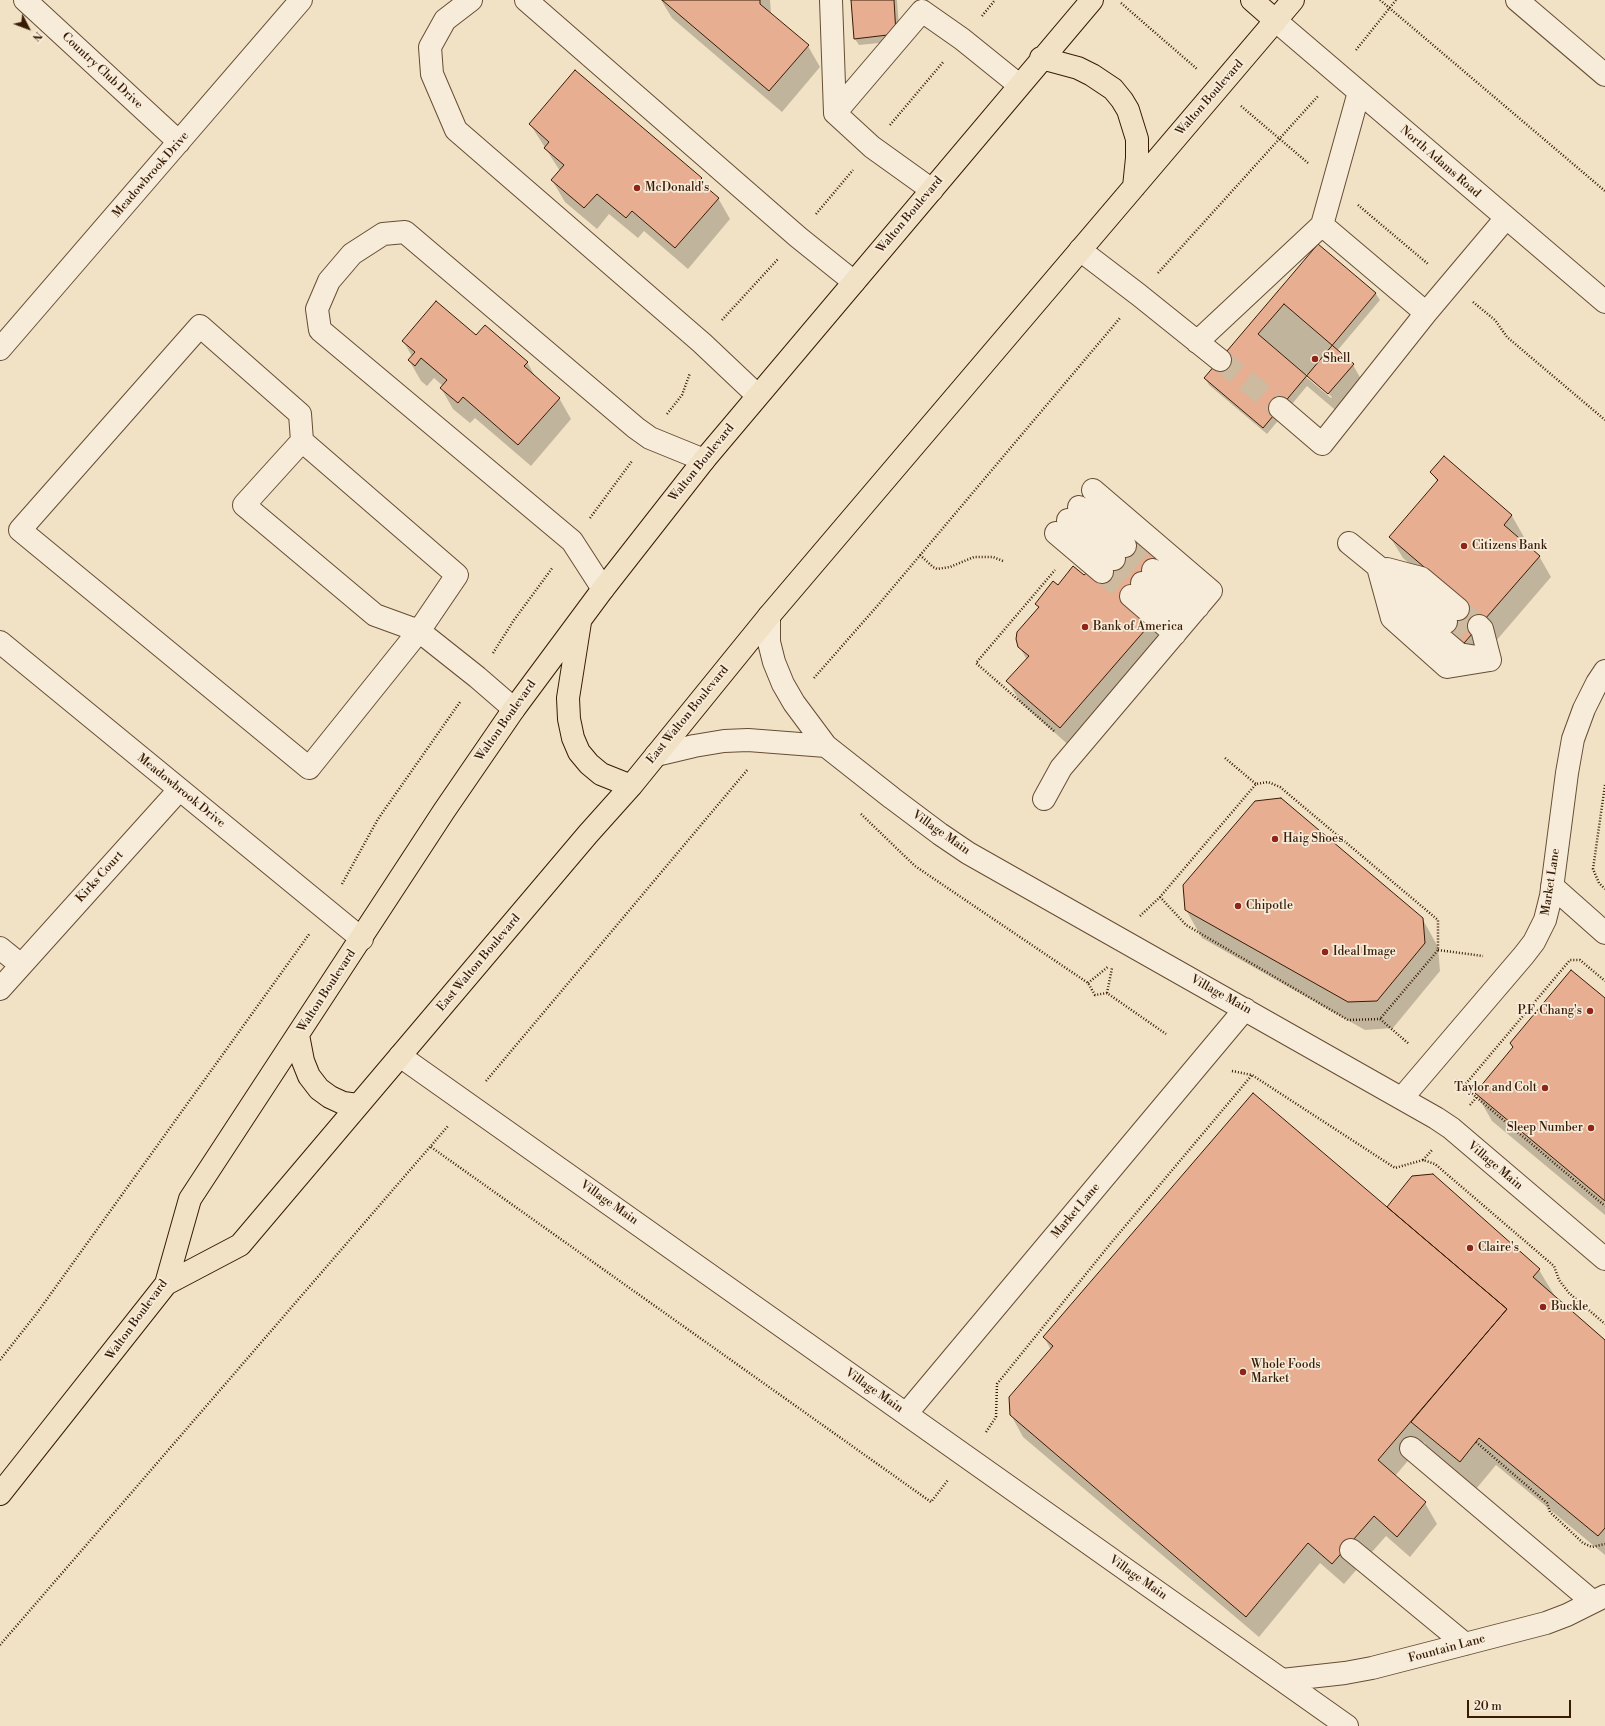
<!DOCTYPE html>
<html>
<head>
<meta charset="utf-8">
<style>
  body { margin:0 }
  #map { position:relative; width:1605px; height:1726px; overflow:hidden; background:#f2e2c5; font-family:"Libre Bodoni",serif }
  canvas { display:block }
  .north { position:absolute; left:8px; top:8px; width:40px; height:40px; -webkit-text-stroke:3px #f7ecd9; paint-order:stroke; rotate:132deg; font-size:11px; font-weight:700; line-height:16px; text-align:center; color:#381b05 }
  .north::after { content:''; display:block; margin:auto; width:14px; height:18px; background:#381b05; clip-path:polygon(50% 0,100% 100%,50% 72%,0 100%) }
  .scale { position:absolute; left:1467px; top:1700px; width:104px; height:18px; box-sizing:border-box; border:2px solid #381b05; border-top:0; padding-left:5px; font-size:12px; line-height:14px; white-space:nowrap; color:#381b05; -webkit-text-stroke:3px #f7ecd9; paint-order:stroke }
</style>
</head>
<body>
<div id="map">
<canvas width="1605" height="1726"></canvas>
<div class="north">N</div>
<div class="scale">20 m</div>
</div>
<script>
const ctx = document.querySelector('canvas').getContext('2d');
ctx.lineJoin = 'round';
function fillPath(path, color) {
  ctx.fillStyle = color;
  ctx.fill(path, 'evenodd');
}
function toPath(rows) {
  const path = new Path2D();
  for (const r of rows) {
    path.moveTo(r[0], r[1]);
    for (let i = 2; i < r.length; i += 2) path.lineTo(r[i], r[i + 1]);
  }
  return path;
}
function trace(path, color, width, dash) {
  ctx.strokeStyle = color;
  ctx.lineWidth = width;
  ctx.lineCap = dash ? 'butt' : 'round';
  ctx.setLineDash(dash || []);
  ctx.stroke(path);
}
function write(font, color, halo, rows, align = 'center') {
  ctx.font = font + ' "Libre Bodoni",serif';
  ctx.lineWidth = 3.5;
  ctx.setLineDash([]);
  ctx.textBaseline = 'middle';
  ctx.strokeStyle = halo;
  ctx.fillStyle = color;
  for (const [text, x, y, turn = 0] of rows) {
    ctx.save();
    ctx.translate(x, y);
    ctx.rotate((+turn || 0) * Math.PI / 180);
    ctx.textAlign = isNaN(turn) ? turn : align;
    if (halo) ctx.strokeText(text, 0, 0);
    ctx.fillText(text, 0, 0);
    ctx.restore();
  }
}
const shadow = toPath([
  [661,0,770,0,771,14,808,46,820,67,782,112,672,18],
  [852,0,897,0,900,41,859,45,855,39],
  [575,71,701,179,707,189,718,198,730,219,688,269,644,231,638,238,609,214,597,229,565,202,552,180,560,171,530,124],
  [1318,245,1376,294,1380,300,1337,351,1353,365,1365,386,1340,414,1307,386,1267,434,1209,385,1205,378],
  [1306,374,1332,397,1331,398,1306,377],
  [476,337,527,362,536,378,559,398,571,419,531,466,475,418,470,423,453,409,441,388,443,386,434,378,427,386,421,381,409,360,412,356,403,341],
  [1444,457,1512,516,1524,537,1520,541,1539,556,1551,577,1471,670,1451,654,1461,608,1403,558,1390,537,1437,482,1432,472],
  [1084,576,1151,623,1163,644,1072,748,1020,702,1008,681,1027,660,1019,646,1039,608,1036,604,1058,586],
  [1186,910,1422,918,1438,947,1440,971,1393,1028,1365,1030,1202,938],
  [1605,999,1605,1215,1492,1121,1476,1093,1513,1048,1511,1044],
  [1432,1175,1539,1270,1556,1298,1605,1341,1605,1555,1496,1465,1476,1489,1429,1450,1424,1442,1395,1476,1425,1503,1437,1524,1410,1557,1386,1536,1344,1584,1320,1563,1259,1637,1023,1437,1011,1415,1051,1350,1044,1337,1390,1211]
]);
const building = toPath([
  [662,0,760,0,760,4,809,45,769,91,662,0],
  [851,0,894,0,896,34,854,39,851,0],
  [575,70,702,178,699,181,719,198,675,248,632,211,626,218,597,194,584,208,551,180,564,165,544,148,549,142,529,124,575,70],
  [1318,244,1376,293,1263,428,1204,378,1318,244],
  [436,301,476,335,485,325,528,362,524,366,560,398,518,445,463,397,458,403,440,388,447,380,421,358,415,366,408,360,415,352,402,341,436,301],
  [1284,304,1354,364,1328,394,1258,334,1284,304],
  [1444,456,1512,515,1504,525,1540,556,1458,650,1438,633,1465,602,1389,537,1438,480,1430,472,1444,456],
  [1139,530,1167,554,1152,622,1060,728,1006,681,1029,656,1018,647,1016,639,1017,632,1039,607,1035,604,1053,581,1058,585,1073,566,1084,575,1139,530],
  [1281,798,1423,918,1425,943,1377,1001,1348,1002,1185,910,1183,885,1255,801,1281,798],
  [1571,970,1605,998,1605,1201,1475,1093,1513,1047,1510,1043,1571,970],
  [1253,1093,1507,1309,1378,1460,1426,1502,1397,1537,1374,1516,1332,1564,1308,1543,1246,1617,1010,1415,1009,1397,1053,1346,1043,1337,1253,1093],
  [1433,1174,1540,1269,1533,1277,1605,1340,1605,1528,1598,1536,1479,1438,1460,1462,1411,1422,1507,1309,1387,1207,1412,1176,1433,1174]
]);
const minorTunnel = toPath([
  [1220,360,1280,408],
  [1125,546,1153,570],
  [1114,559,1142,583],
  [1102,572,1131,596],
  [1458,609,1479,626],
  [1446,622,1467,640]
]);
const path = toPath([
  [1380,0,1605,191],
  [1121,3,1197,69],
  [982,16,995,0],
  [1356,50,1396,0],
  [1241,106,1308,163],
  [890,125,944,61],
  [1358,205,1428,264],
  [816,214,853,170],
  [1158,273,1319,95],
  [1473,302,1495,320,1507,337,1605,420],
  [722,320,778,259],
  [667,414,682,395,690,373],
  [590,518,632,461],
  [920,555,933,567,937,569,950,567,974,557,993,557,1003,561],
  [493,653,514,620,553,567],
  [814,678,879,604,1120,318],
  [1054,731,976,663,1055,570],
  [1225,758,1256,784],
  [1605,785,1593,869,1599,883,1605,889],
  [861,814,915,866,1088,983,1095,995,1107,993,1166,1034],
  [342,884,378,819,460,702],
  [1160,897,1186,925,1348,1020,1380,1019,1409,1044],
  [1140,916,1160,897,1256,784,1268,782,1280,787,1438,920,1438,950,1380,1019],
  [1438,950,1483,956],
  [1088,983,1109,966],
  [1107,993,1112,968],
  [1232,1071,1252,1075,1395,1168,1423,1160,1435,1164,1554,1266,1559,1280,1569,1293,1605,1324],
  [1456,1080,1605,1206],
  [486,1081,748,769],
  [1464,1086,1570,960,1580,960,1605,981],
  [1470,1105,1477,1097],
  [431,1147,931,1502,948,1480],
  [1423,1160,1432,1150],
  [0,1360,37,1313,310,933],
  [986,1432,996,1417,997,1384,1111,1243,1252,1075],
  [1476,1442,1547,1503,1550,1512,1583,1543,1592,1547,1605,1544],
  [0,1645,448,1126]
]);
const minor = toPath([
  [25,0,179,142],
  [471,0,445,20,430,47,432,74,456,130,702,343,757,395],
  [526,0,798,237,854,282],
  [831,0,835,113,872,147,932,190],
  [1517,0,1605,75],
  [1276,21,1605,302],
  [835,113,922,11,962,39,1019,85],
  [1322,225,1426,313],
  [1080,250,1139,295,1220,360],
  [1197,342,1322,225,1359,92],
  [0,349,301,0],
  [1280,408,1322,444,1426,313,1506,218],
  [302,441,244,505,375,615,419,631,457,575,302,441,300,414,200,326,20,530,309,768,419,631,477,677,514,709],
  [1079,507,1125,546],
  [1068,520,1114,559],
  [1056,533,1102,572],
  [1349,543,1446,622],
  [1378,567,1392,618,1447,667,1490,660],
  [1387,569,1421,578,1458,609],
  [1153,570,1198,607],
  [1142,583,1186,620],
  [1389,585,1399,603,1459,654,1483,658],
  [603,589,572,541,320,330,317,309,329,281,352,254,383,234,405,232,636,428,650,438,704,460],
  [1131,596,1175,634],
  [769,616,769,642,774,662,783,684,794,703,826,746,892,798,940,834,968,853,1436,1118,1451,1128,1605,1259],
  [1479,626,1482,629,1490,660],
  [0,642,362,939],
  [656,755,694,746,724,741,748,740,826,746],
  [1044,799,1061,768,1211,591,1093,490],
  [1552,886,1605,933],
  [0,948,21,965],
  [0,989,179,790],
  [400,1056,1347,1726],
  [1402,1098,1524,955,1534,942,1545,920,1551,896,1567,773,1573,739,1584,709,1597,683,1605,671],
  [906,1414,1245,1009],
  [1411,1448,1593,1602],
  [1351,1550,1465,1644],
  [1282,1680,1345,1673,1372,1668,1465,1644,1546,1623,1567,1615,1605,1596]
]);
const major = toPath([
  [1252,0,1276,21],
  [1041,58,1078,68,1092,75,1113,89,1122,100,1128,110,1137,139,1137,158,1134,187],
  [580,622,568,698,569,719,573,738,579,752,589,764,601,774,631,786],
  [298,1035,303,1061,309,1076,319,1089,330,1097,343,1103,358,1105],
  [166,1284,240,1245,588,834,631,786,769,616,1293,0],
  [0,1494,166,1284,190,1199,444,811,514,709,603,589,704,460,1092,0]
]);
const markers = [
  [637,188,4,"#8f2418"],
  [1315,359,4,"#8f2418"],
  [1464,546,4,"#8f2418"],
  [1085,627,4,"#8f2418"],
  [1275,839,4,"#8f2418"],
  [1238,906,4,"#8f2418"],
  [1325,952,4,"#8f2418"],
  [1590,1011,4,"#8f2418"],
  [1545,1088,4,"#8f2418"],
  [1591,1128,4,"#8f2418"],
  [1470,1248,4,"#8f2418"],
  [1543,1307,4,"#8f2418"],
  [1243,1372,4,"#8f2418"]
];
const streetNames = [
  ["Country Club Drive",102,71,43],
  ["Walton Boulevard",1210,98,-49],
  ["North Adams Road",1440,162,41],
  ["Meadowbrook Drive",151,175,-49],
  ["Walton Boulevard",910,215,-50],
  ["Walton Boulevard",702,463,-51],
  ["East Walton Boulevard",688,715,-51],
  ["Walton Boulevard",506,721,-55],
  ["Meadowbrook Drive",181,791,39],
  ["Village Main",941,833,35],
  ["Kirks Court",100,877,-48],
  ["Market Lane",1551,882,-81],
  ["East Walton Boulevard",479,963,-50],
  ["Walton Boulevard",327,991,-57],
  ["Village Main",1221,995,29],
  ["Village Main",1495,1166,40],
  ["Village Main",609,1203,35],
  ["Market Lane",1076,1211,-50],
  ["Walton Boulevard",137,1320,-54],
  ["Village Main",874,1391,35],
  ["Village Main",1138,1578,35],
  ["Fountain Lane",1447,1649,-15]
];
const poiNames = [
  ["McDonald's",645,188],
  ["Shell",1323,359],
  ["Citizens Bank",1472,546],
  ["Bank of America",1093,627],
  ["Haig Shoes",1283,839],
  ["Chipotle",1246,906],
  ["Ideal Image",1333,952],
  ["P.F. Chang's",1582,1011,"right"],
  ["Taylor and Colt",1537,1088,"right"],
  ["Sleep Number",1583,1128,"right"],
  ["Claire's",1478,1248],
  ["Buckle",1551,1307],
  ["Whole Foods",1251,1365],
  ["Market",1251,1379]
];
fillPath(shadow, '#0003');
fillPath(building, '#e7ae91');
trace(building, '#381b05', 1);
trace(minorTunnel, '#cdba9f', 22, [22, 11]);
trace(minor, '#664d35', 24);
trace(major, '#381b05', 24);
trace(path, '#381b05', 2.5, [1, 2]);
trace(minor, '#f7ecd9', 22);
trace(major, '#f2e2c5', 22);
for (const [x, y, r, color] of markers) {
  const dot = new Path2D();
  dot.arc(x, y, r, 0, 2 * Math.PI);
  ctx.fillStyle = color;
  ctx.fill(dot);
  trace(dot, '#f7ecd9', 1.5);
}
write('12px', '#381b05', '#f7ecd9', streetNames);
write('12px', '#381b05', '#f7ecd9', poiNames, 'left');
</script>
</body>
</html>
